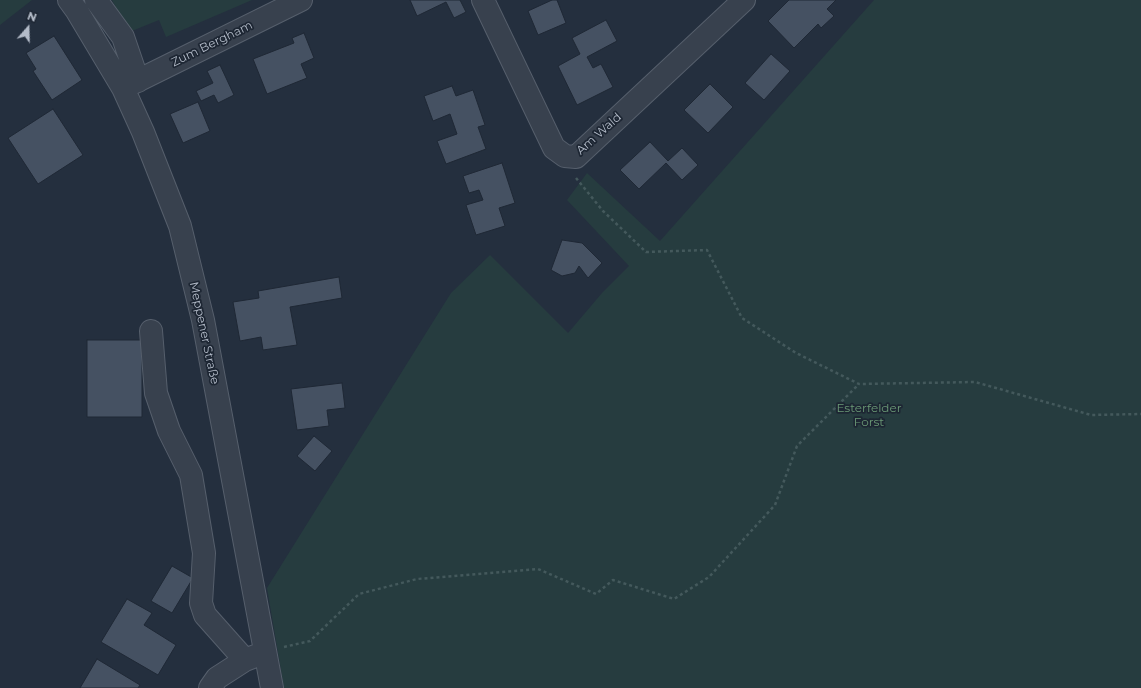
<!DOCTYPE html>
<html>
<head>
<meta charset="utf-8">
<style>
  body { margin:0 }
  #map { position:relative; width:1141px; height:688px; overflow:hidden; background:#242f3e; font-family:Montserrat,sans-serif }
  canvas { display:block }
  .north { position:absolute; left:8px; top:8px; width:40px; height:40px; -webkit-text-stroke:3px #1d2633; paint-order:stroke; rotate:20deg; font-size:11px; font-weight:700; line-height:16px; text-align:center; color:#b4bcc9 }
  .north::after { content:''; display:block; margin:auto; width:14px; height:18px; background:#b4bcc9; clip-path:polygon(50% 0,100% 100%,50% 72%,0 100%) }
</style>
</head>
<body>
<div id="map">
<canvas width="1141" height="688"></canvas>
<div class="north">N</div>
</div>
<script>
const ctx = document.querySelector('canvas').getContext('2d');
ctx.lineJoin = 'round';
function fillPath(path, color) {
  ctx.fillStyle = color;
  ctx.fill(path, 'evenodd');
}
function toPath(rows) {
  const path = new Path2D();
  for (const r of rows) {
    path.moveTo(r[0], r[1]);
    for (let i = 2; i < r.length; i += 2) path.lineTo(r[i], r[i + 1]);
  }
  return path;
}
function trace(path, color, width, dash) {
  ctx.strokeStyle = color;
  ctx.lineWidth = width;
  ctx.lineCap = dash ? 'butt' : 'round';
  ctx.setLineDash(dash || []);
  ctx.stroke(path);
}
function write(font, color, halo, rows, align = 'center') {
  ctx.font = font + ' Montserrat,sans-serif';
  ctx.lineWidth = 3.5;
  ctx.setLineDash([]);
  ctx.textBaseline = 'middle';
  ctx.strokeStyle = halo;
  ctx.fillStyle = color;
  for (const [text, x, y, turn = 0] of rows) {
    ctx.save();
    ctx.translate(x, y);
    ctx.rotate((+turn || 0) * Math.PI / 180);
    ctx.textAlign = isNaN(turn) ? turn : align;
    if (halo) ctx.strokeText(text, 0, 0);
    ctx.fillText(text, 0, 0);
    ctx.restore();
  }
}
const green = toPath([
  [0,0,32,0,0,25],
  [112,0,252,0,166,37,159,20,127,33,124,22],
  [874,0,1141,0,1141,688,284,688,267,588,451,293,490,255,568,333,602,293,629,266,567,200,587,173,660,241]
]);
const building = toPath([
  [410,0,460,0,466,12,454,18,446,2,417,16,410,0],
  [552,0,557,0,566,23,538,35,528,11,552,0],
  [789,0,836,0,827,9,834,16,821,28,818,24,794,48,768,21,789,0],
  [606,20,617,41,587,57,593,68,601,64,613,87,577,105,558,66,580,54,572,38,606,20],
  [304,33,314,58,301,64,307,78,267,94,253,59,294,43,292,38,304,33],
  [54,36,82,80,52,100,33,71,36,69,26,53,54,36],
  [771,54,790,71,764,100,745,83,771,54],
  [220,65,234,95,218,103,214,95,201,101,196,91,213,83,207,71,220,65],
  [710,84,733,107,708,133,684,110,710,84],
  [452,86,456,96,473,90,485,125,478,127,486,149,446,164,437,141,457,134,450,114,433,121,424,96,452,86],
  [198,102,210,131,183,143,170,114,198,102],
  [53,109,83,155,38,184,8,138,53,109],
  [650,142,668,161,682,148,698,165,682,180,666,163,639,189,620,170,650,142],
  [502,163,515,203,499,208,505,226,476,235,466,205,483,200,479,190,469,193,463,176,502,163],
  [562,240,582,243,602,263,588,278,579,266,575,273,562,276,551,270,562,240],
  [339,277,342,298,290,307,297,345,263,350,261,337,240,341,233,302,259,298,258,291,339,277],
  [87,340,142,340,142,417,87,417,87,340],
  [342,383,345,408,327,410,329,426,297,430,291,389,342,383],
  [314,436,332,451,315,471,297,456,314,436],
  [172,566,193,578,172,613,151,601,172,566],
  [127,599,152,613,144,625,176,645,158,675,101,642,127,599],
  [97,659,140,685,138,688,80,688,97,659]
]);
const path = toPath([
  [576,178,603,211,646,252,707,250,742,318,796,353,859,384,975,382,1091,415,1141,414],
  [284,647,310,641,359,594,417,579,538,569,596,594,613,580,674,599,709,577,775,505,797,446,859,384]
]);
const minor = toPath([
  [69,0,77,11,123,88,143,132,180,226,203,320,272,688],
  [96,0,123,37,138,81],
  [483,0,554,148,565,156,576,157,744,0],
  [123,88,301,0],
  [151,331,156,393,169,431,191,475,204,553,201,603,205,615,245,660],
  [210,688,217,678,245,660,258,655]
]);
const streetNames = [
  ["Zum Bergham",212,44,-26],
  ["Am Wald",599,134,-42],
  ["Meppener Straße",204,333,78]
];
const parkNames = [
  ["Esterfelder",869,408],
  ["Forst",869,422]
];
fillPath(green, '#263c3f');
fillPath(building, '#455162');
trace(building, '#1f2835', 1);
trace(minor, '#565f6c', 24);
trace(path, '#44595c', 2.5, [3, 3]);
trace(minor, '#38414e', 22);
write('12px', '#b4bcc9', '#1d2633', streetNames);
write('12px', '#6b9a76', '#1d2633', parkNames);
</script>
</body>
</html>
